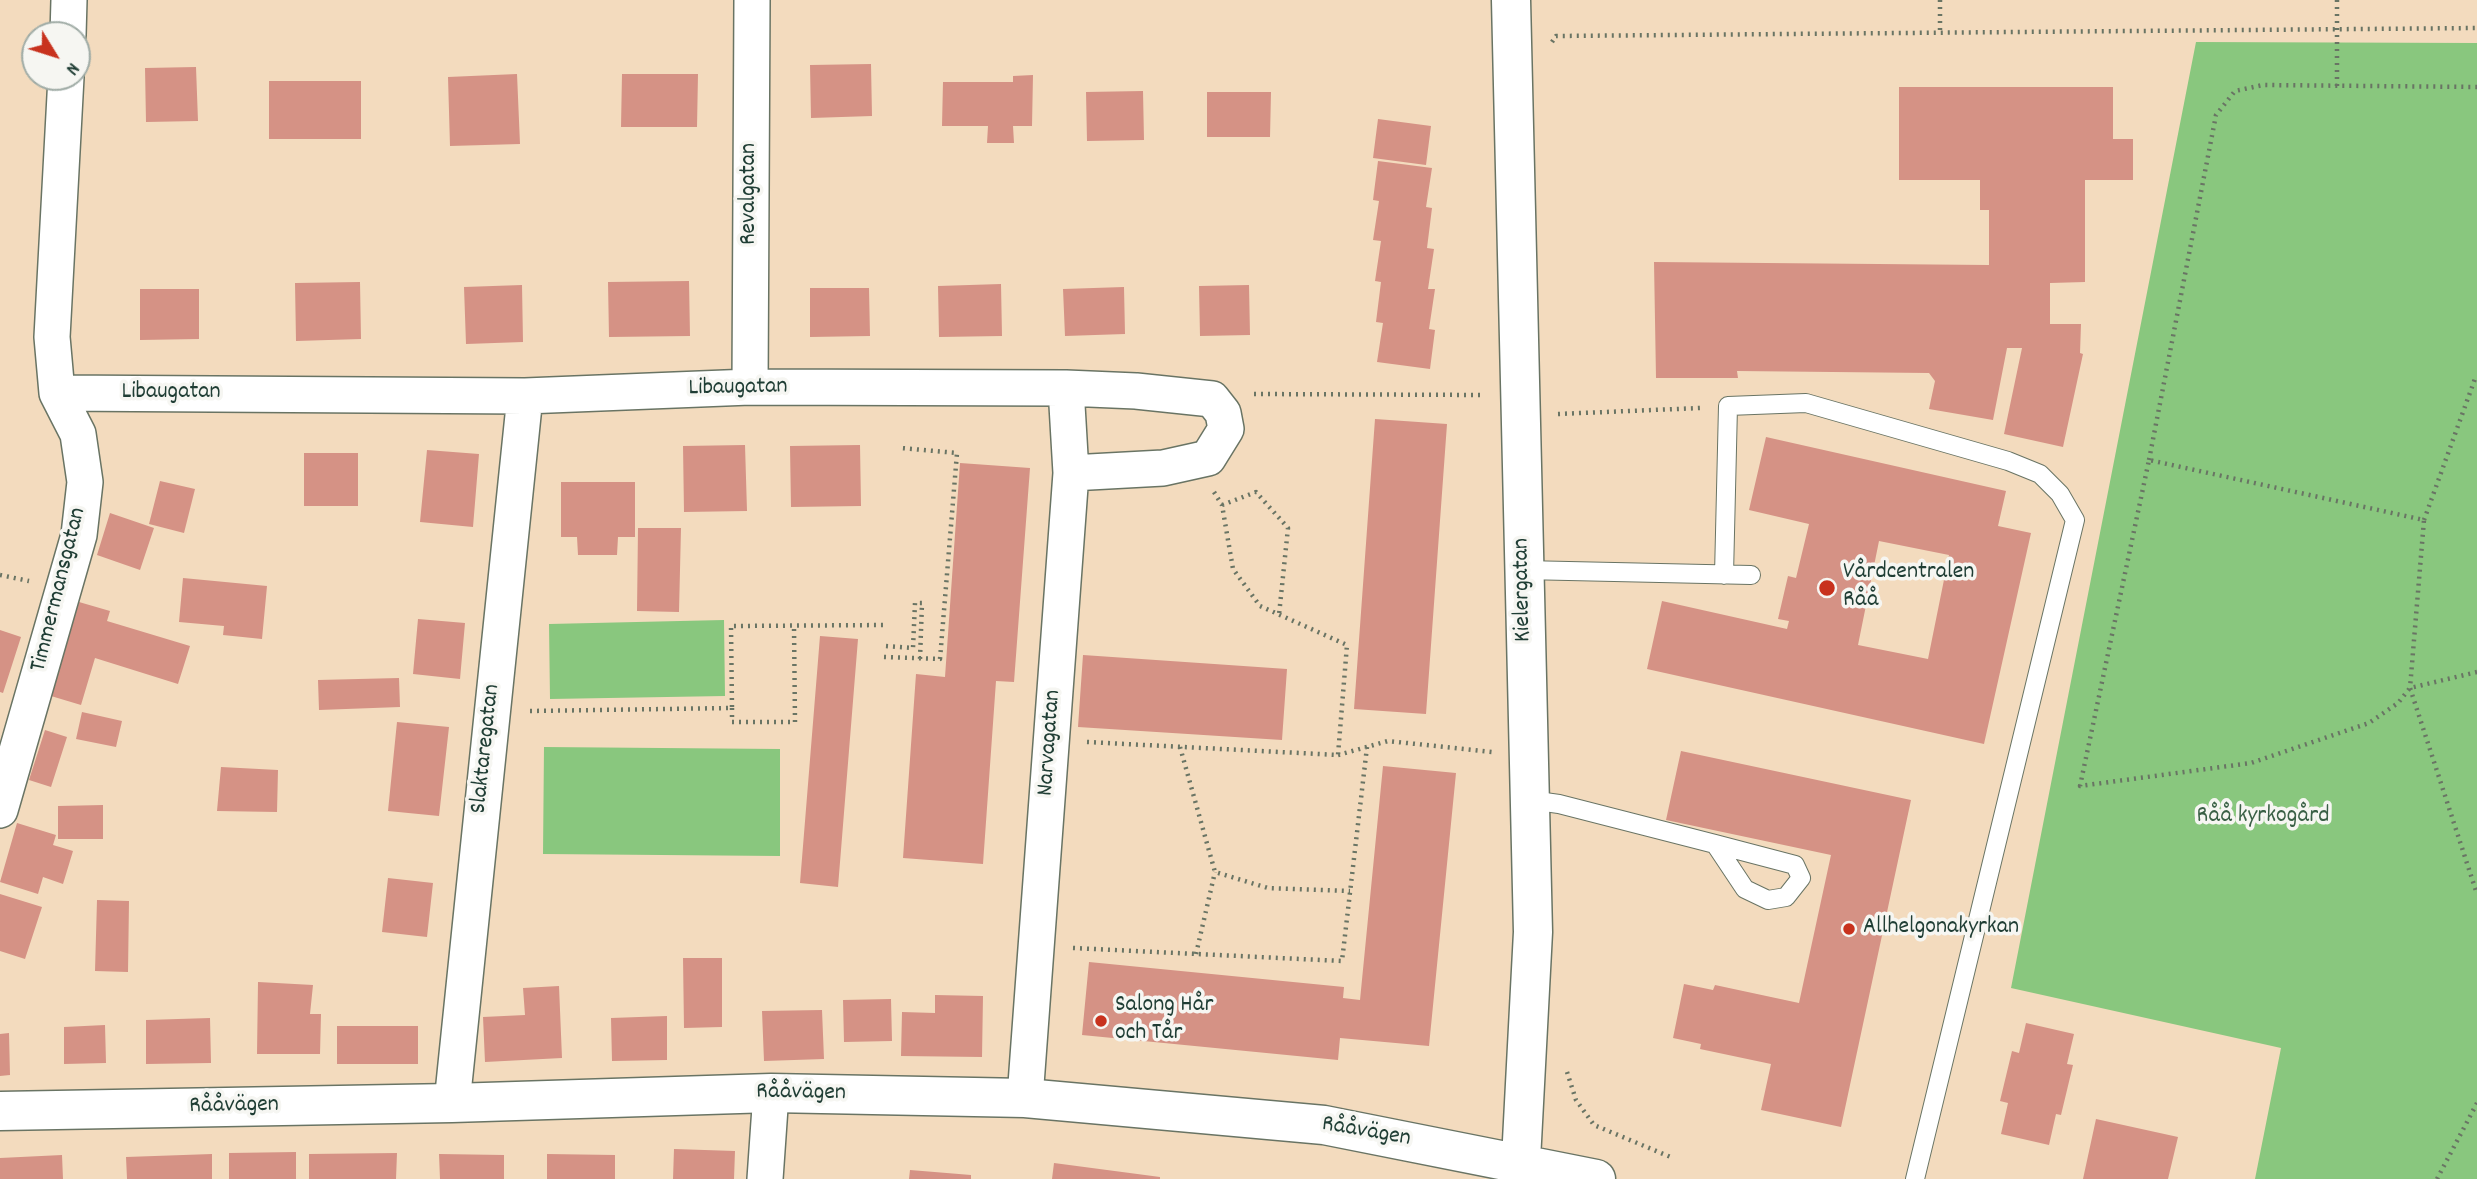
<!DOCTYPE html>
<html>
<head>
<meta charset="utf-8">
<style>
  body { margin:0 }
  #map { position:relative; width:2477px; height:1179px; overflow:hidden; background:#f3dbbe; font-family:Dekko,sans-serif }
  canvas { display:block }
  .north { position:absolute; left:21px; top:21px; width:70px; height:70px; box-sizing:border-box; background:#f6f6f2; border:2px solid #a0aca6; border-radius:50%; rotate:128deg; font-size:19px; font-weight:700; line-height:28px; text-align:center; color:#1f3d34 }
  .north::after { content:''; display:block; margin:auto; width:24px; height:32px; background:#c8321e; clip-path:polygon(50% 0,100% 100%,50% 72%,0 100%) }
</style>
</head>
<body>
<div id="map">
<canvas width="2477" height="1179"></canvas>
<div class="north">N</div>
</div>
<script>
const ctx = document.querySelector('canvas').getContext('2d');
ctx.lineJoin = 'round';
function fillPath(path, color) {
  ctx.fillStyle = color;
  ctx.fill(path, 'evenodd');
}
function toPath(rows) {
  const path = new Path2D();
  for (const r of rows) {
    path.moveTo(r[0], r[1]);
    for (let i = 2; i < r.length; i += 2) path.lineTo(r[i], r[i + 1]);
  }
  return path;
}
function trace(path, color, width, dash) {
  ctx.strokeStyle = color;
  ctx.lineWidth = width;
  ctx.lineCap = dash ? 'butt' : 'round';
  ctx.setLineDash(dash || []);
  ctx.stroke(path);
}
function write(font, color, halo, rows, align = 'center') {
  ctx.font = font + ' Dekko,sans-serif';
  ctx.lineWidth = 7;
  ctx.setLineDash([]);
  ctx.textBaseline = 'middle';
  ctx.strokeStyle = halo;
  ctx.fillStyle = color;
  for (const [text, x, y, turn = 0] of rows) {
    ctx.save();
    ctx.translate(x, y);
    ctx.rotate((+turn || 0) * Math.PI / 180);
    ctx.textAlign = isNaN(turn) ? turn : align;
    if (halo) ctx.strokeText(text, 0, 0);
    ctx.fillText(text, 0, 0);
    ctx.restore();
  }
}
const green = toPath([
  [2196,42,2477,43,2477,1179,2255,1179,2281,1048,2011,988],
  [724,620,725,696,550,699,549,624],
  [544,747,780,749,780,856,543,854]
]);
const building = toPath([
  [871,64,872,116,811,118,810,65],
  [196,67,198,121,146,122,145,68],
  [517,74,520,144,450,146,448,77],
  [622,74,698,74,697,127,621,127],
  [1033,75,1032,126,1013,126,1014,143,987,143,988,126,942,126,943,82,1013,82,1013,76],
  [269,81,361,81,361,139,269,139],
  [1899,87,2113,87,2113,139,2133,139,2133,180,2085,180,2085,282,2050,283,2050,324,2081,324,2080,353,2083,354,2063,447,2004,434,2022,348,2007,348,1993,420,1929,409,1935,381,1929,373,1737,371,1738,378,1656,378,1654,262,1989,265,1989,210,1980,210,1980,180,1899,180],
  [1143,91,1144,140,1087,141,1086,92],
  [1207,92,1271,92,1270,137,1207,137],
  [1378,119,1431,126,1426,165,1373,158],
  [1378,161,1432,168,1426,207,1432,208,1427,248,1434,249,1428,289,1435,289,1429,329,1435,330,1430,369,1377,362,1383,323,1376,322,1381,282,1375,281,1381,241,1373,240,1379,201,1373,200],
  [689,281,690,336,609,337,608,282],
  [360,282,361,339,296,341,295,283],
  [1001,284,1002,336,939,337,938,286],
  [522,285,523,342,466,344,464,287],
  [1249,285,1250,335,1200,336,1199,286],
  [1124,287,1125,334,1065,336,1063,289],
  [810,288,869,288,870,336,810,337],
  [140,289,199,289,199,339,140,340],
  [1375,419,1447,424,1426,714,1354,709],
  [1766,437,2006,491,1998,526,2031,533,1984,744,1647,669,1662,601,1787,629,1789,621,1778,619,1788,576,1796,578,1809,524,1749,510],
  [1879,541,1949,555,1928,659,1858,645],
  [745,445,747,511,684,512,683,446],
  [860,445,861,506,791,507,790,446],
  [427,450,479,454,473,527,420,522],
  [304,453,358,453,358,506,304,506],
  [960,463,1030,468,1014,682,996,681,983,864,903,858,916,674,945,677],
  [160,481,195,489,184,533,149,524],
  [561,482,635,482,635,537,618,537,617,555,578,555,577,537,561,537],
  [110,513,154,528,140,570,97,555],
  [638,528,681,528,679,612,637,611],
  [183,578,267,586,262,639,223,635,224,626,179,622],
  [79,602,110,611,107,621,190,646,178,684,95,658,81,705,51,696],
  [418,619,465,623,460,679,413,674],
  [0,630,21,637,3,693,0,692],
  [820,636,858,639,838,887,800,883],
  [1083,655,1287,669,1282,740,1078,727],
  [399,678,400,707,319,710,318,680],
  [82,712,122,721,116,747,76,739],
  [397,722,449,727,439,816,388,811],
  [45,730,67,737,51,787,29,780],
  [1681,751,1911,800,1841,1127,1761,1110,1771,1064,1700,1049,1701,1044,1673,1038,1684,984,1713,990,1715,985,1799,1003,1831,855,1666,820],
  [1383,766,1456,773,1429,1046,1340,1038,1338,1060,1082,1035,1089,962,1344,987,1343,998,1360,1000],
  [221,767,278,770,277,812,217,811],
  [103,805,103,839,58,839,58,806],
  [17,823,56,835,53,845,73,851,63,884,43,877,38,894,0,882],
  [388,878,433,883,427,937,382,932],
  [0,894,42,907,25,959,0,951],
  [97,900,129,901,128,972,95,971],
  [683,958,722,958,722,1027,684,1028],
  [258,982,313,985,310,1014,321,1014,320,1054,257,1054],
  [559,986,562,1058,485,1062,483,1017,525,1015,523,988],
  [935,995,983,996,982,1057,901,1056,902,1012,935,1013],
  [891,999,892,1041,844,1042,843,1000],
  [822,1010,824,1059,764,1061,762,1011],
  [667,1016,667,1060,612,1061,611,1018],
  [210,1018,211,1063,146,1064,146,1020],
  [2026,1023,2074,1034,2067,1064,2073,1065,2061,1115,2056,1114,2049,1145,2001,1134,2008,1103,2000,1101,2012,1051,2019,1053],
  [105,1025,106,1063,64,1064,64,1027],
  [337,1026,418,1026,418,1064,337,1064],
  [9,1033,10,1075,0,1076,0,1034],
  [2096,1119,2178,1137,2168,1179,2083,1179],
  [674,1149,735,1151,734,1179,673,1179],
  [296,1152,296,1179,229,1179,229,1153],
  [397,1153,396,1179,309,1179,309,1154],
  [212,1154,212,1179,127,1179,126,1157],
  [439,1154,504,1155,504,1179,440,1179],
  [547,1154,615,1155,615,1179,547,1179],
  [62,1155,63,1179,0,1179,0,1158],
  [1054,1163,1160,1177,1160,1179,1052,1179],
  [910,1170,971,1175,971,1179,909,1179]
]);
const path = toPath([
  [1940,0,1940,32],
  [2337,0,2337,86],
  [1552,42,1556,36,2477,28],
  [1254,394,1483,395],
  [1558,414,1700,408],
  [2149,460,2216,115,2235,91,2263,85,2477,87],
  [1222,505,1256,492,1288,528,1279,615],
  [2424,520,2476,376],
  [0,575,29,581],
  [886,646,913,648,915,603,922,603,920,659],
  [884,657,940,659,957,453,901,448],
  [2477,672,2410,688,2398,703,2369,723,2251,763,2080,786,2149,460,2424,520,2410,688,2477,894],
  [732,708,732,722,795,722,794,626],
  [530,711,732,708,731,626,887,625],
  [1087,742,1338,755,1347,645,1260,606,1233,569,1222,505,1214,492],
  [1180,747,1215,872,1268,888,1350,891],
  [1338,755,1388,741,1492,752],
  [1073,948,1342,961,1367,747],
  [1196,954,1215,872],
  [1567,1072,1576,1100,1594,1125,1673,1158],
  [2437,1179,2477,1103]
]);
const lane = toPath([
  [1523,570,1751,575],
  [1724,575,1728,406,1806,403,2008,461,2040,474,2060,494,2075,520,1915,1179],
  [1530,800,1559,804,1715,844,1795,865,1801,878,1786,897,1768,900,1745,889,1715,844]
]);
const street = toPath([
  [68,35,69,0],
  [750,387,752,0],
  [57,393,525,396,750,387,1066,388,1136,391,1212,399,1223,413,1226,429,1208,458,1163,468,1071,473],
  [0,810,79,535,85,482,78,434,57,393,52,337,66,77],
  [1025,1098,1071,473,1066,388],
  [452,1103,525,396],
  [765,1179,771,1093]
]);
const secondary = toPath([
  [1511,0,1533,932,1520,1179],
  [0,1111,452,1103,771,1093,1025,1098,1324,1125,1596,1179]
]);
const markers = [
  [1827,588,9,"#c8321e"],
  [1849,929,7,"#c8321e"],
  [1101,1021,7,"#c8321e"]
];
const streetNames = [
  ["Revalgatan",751,194,-90],
  ["Libaugatan",738,389,-1],
  ["Libaugatan",171,394],
  ["Timmermansgatan",60,590,-76],
  ["Kielergatan",1524,590,-91],
  ["Narvagatan",1051,743,-86],
  ["Slaktaregatan",487,749,-84],
  ["Rååvägen",801,1094,1],
  ["Rååvägen",234,1107,-1],
  ["Rååvägen",1366,1133,10]
];
const poiNames = [
  ["Vårdcentralen",1843,574],
  ["Råå",1843,602],
  ["Allhelgonakyrkan",1863,929],
  ["Salong Hår",1115,1007],
  ["och Tår",1115,1035]
];
const parkNames = [
  ["Råå kyrkogård",2263,818]
];
fillPath(green, '#89c77e');
fillPath(building, '#d59285');
trace(lane, '#697464', 20);
trace(street, '#697464', 38);
trace(secondary, '#697464', 41);
trace(path, '#697464', 4.5, [2, 5]);
trace(lane, '#fff', 18);
trace(street, '#fff', 35);
trace(secondary, '#fff', 38);
for (const [x, y, r, color] of markers) {
  const dot = new Path2D();
  dot.arc(x, y, r, 0, 2 * Math.PI);
  ctx.fillStyle = color;
  ctx.fill(dot);
  trace(dot, '#f6f6f2', 2.5);
}
write('24px', '#1f3d34', '#f6f6f2', streetNames);
write('24px', '#1f3d34', '#f6f6f2', poiNames, 'left');
write('24px', '#3a6046', '#f6f6f2', parkNames);
</script>
</body>
</html>
